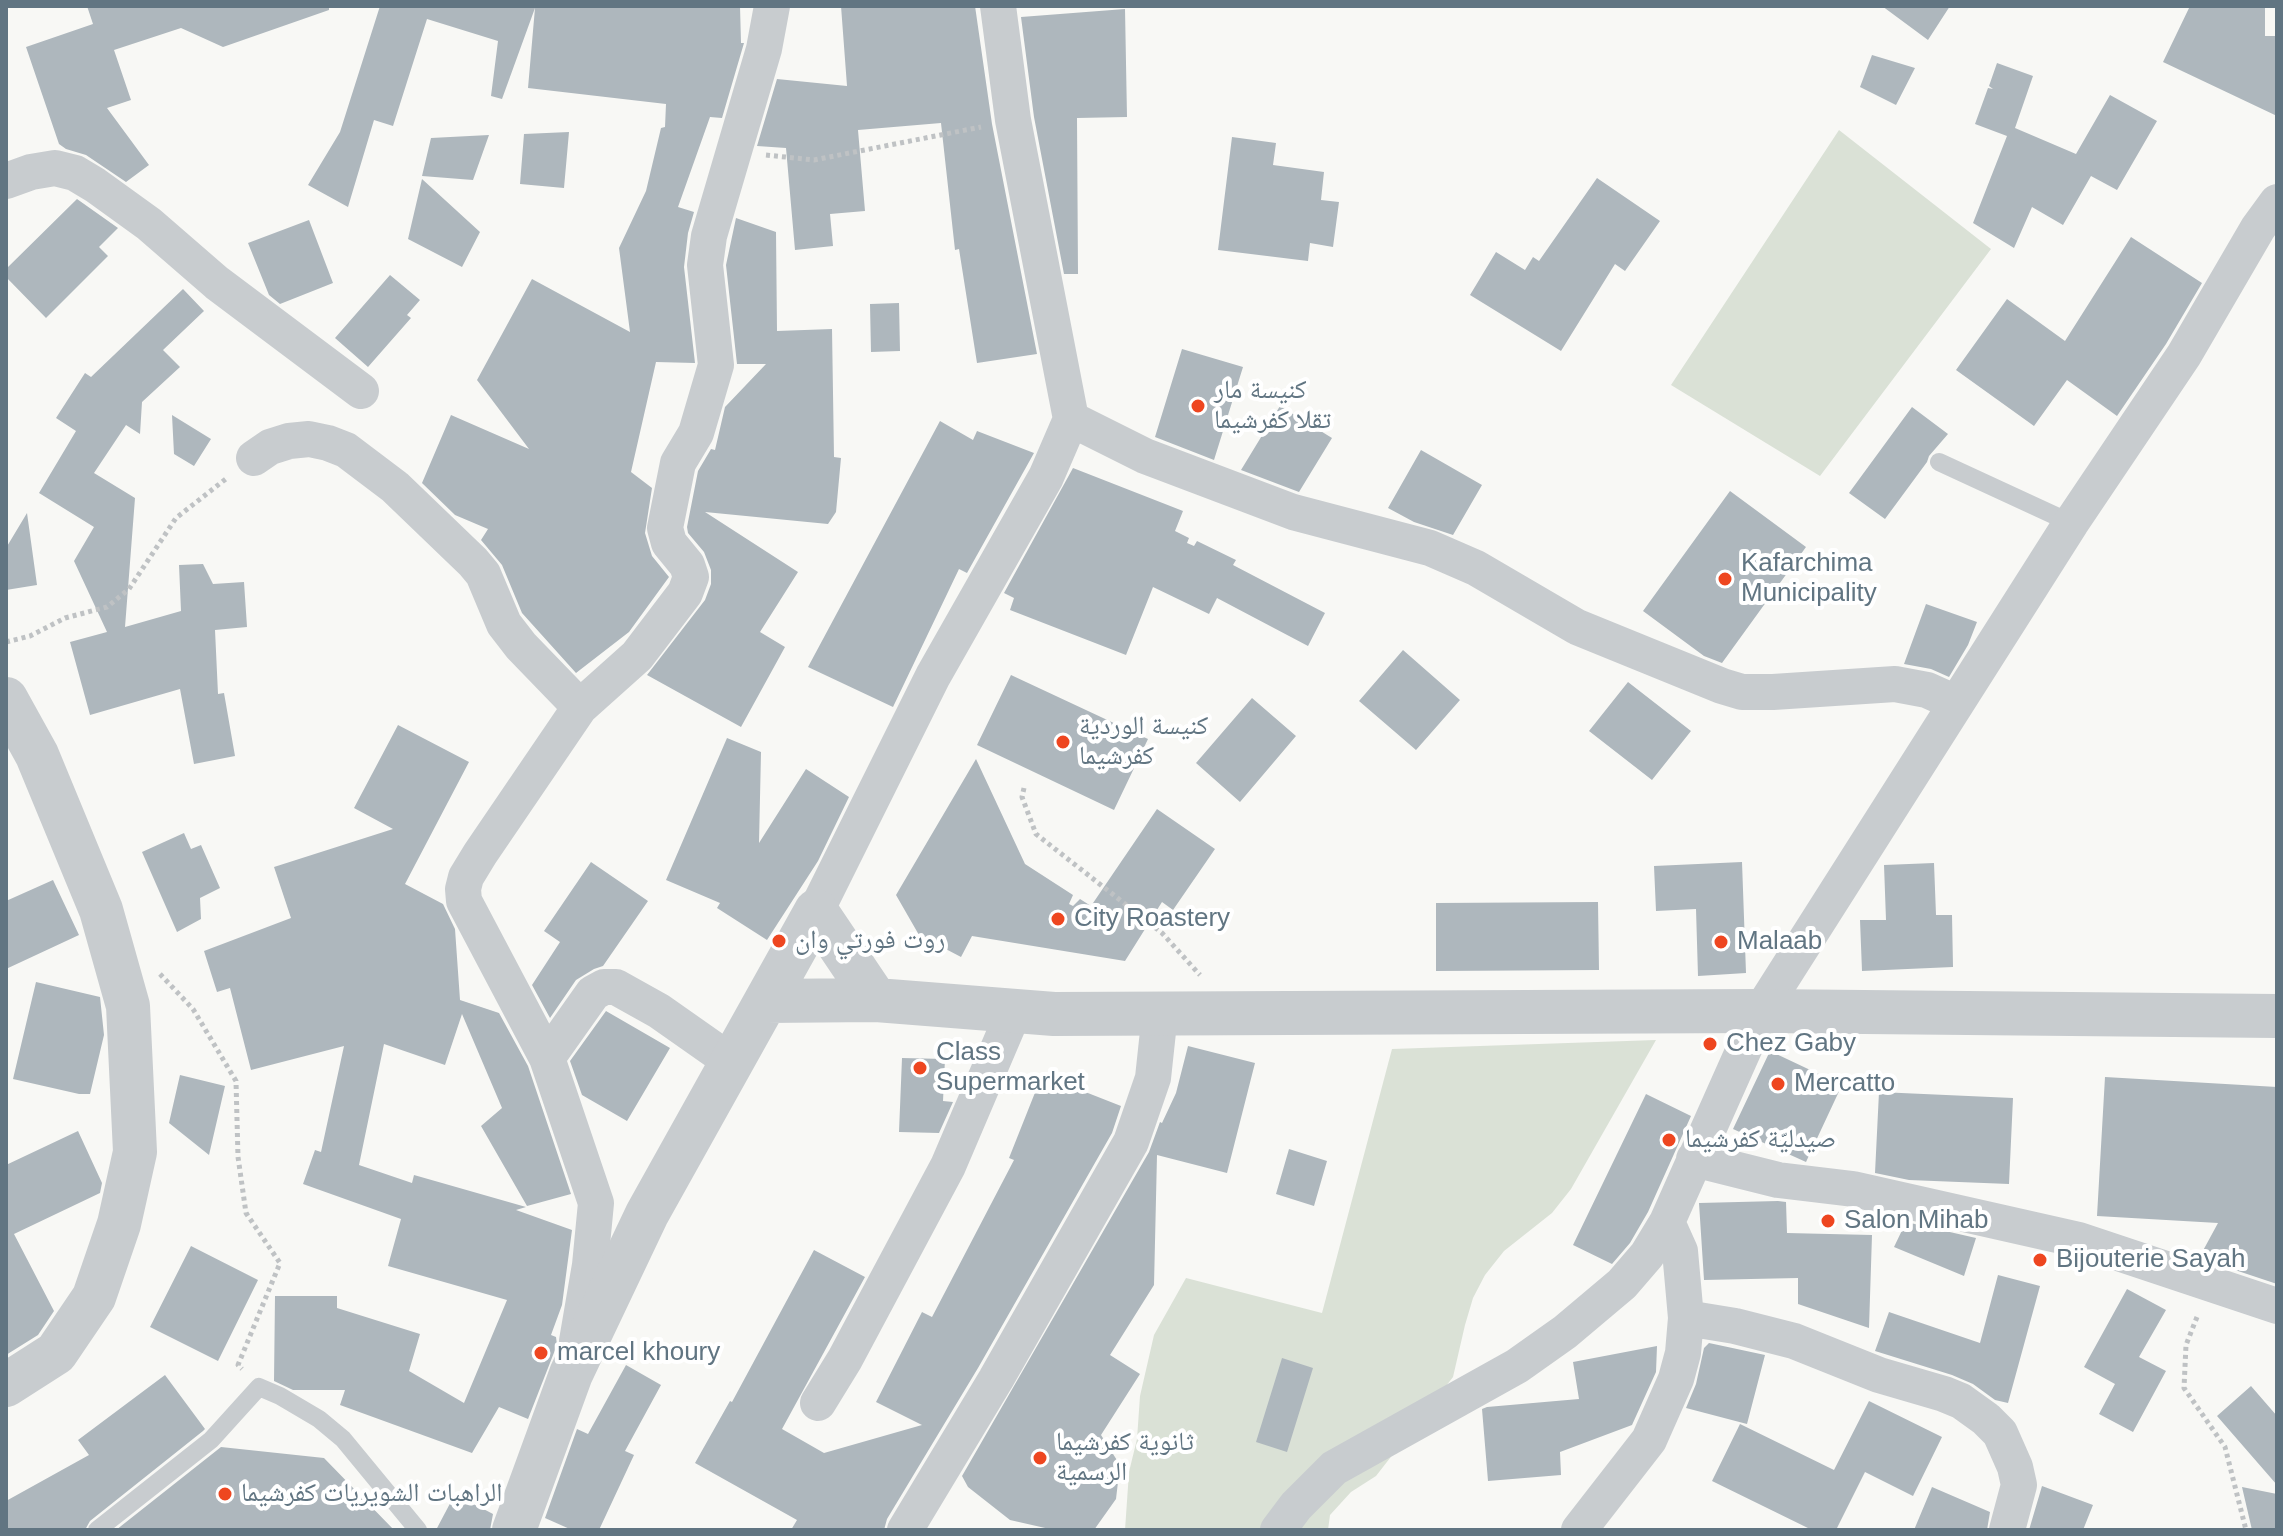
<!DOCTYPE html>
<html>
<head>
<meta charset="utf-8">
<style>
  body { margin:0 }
  #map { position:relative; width:2283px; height:1536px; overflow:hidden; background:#f8f8f5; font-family:Helvetica,sans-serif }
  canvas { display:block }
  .frame { position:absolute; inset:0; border:8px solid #617582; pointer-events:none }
</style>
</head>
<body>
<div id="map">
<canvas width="2283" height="1536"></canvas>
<div class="frame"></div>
</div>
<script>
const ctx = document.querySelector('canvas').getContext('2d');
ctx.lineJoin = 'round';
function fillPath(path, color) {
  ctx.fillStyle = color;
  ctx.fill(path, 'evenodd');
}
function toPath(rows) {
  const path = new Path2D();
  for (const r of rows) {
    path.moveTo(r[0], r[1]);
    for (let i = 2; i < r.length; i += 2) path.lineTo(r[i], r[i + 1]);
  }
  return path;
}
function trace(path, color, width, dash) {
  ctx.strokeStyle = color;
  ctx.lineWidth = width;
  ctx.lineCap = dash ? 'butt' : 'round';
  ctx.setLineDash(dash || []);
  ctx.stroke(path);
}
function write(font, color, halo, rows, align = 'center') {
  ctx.font = font + ' Helvetica,"Noto Naskh Arabic",sans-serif';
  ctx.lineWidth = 8;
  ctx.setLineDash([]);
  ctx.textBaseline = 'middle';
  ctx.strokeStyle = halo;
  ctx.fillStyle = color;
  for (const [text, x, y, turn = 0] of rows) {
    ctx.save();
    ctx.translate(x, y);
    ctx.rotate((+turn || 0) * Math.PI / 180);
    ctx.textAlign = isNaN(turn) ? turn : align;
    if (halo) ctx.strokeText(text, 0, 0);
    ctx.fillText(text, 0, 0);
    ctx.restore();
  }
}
const green = toPath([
  [1839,130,1991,249,1820,476,1671,385],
  [1656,1040,1571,1189,1552,1213,1504,1251,1485,1275,1473,1298,1465,1325,1453,1377,1376,1476,1351,1492,1330,1515,1328,1530,1125,1530,1129,1472,1137,1439,1140,1396,1154,1335,1186,1278,1322,1313,1392,1049]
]);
const building = toPath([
  [87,6,329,6,329,10,223,47,181,28,114,50,131,100,107,108,149,165,126,182,86,155,66,149,59,144,26,47,93,24],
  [380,6,740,6,741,43,744,43,722,118,710,117,678,207,694,212,688,233,684,267,695,363,656,362,631,472,652,488,645,533,652,556,669,577,629,632,576,673,522,613,502,565,481,540,488,529,455,515,422,483,451,415,529,449,477,380,532,279,630,332,619,248,646,191,661,128,665,127,666,104,528,88,535,8,502,99,491,96,498,41,427,19,393,126,374,120,348,207,308,185,340,132],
  [841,6,975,6,992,124,1037,354,977,363,959,249,955,250,941,123,858,130,865,211,830,214,833,246,795,250,786,148,757,146,777,79,847,86],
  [1882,6,1950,6,1928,40],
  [2190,6,2265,6,2265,36,2277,36,2277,116,2163,62],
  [1125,9,1127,117,1077,118,1078,274,1064,274,1034,117,1021,17],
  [1872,55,1915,68,1896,105,1860,87],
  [1997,63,2033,76,2015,128,2076,154,2110,95,2157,121,2117,190,2091,176,2063,225,2032,207,2014,248,1973,223,2007,136,1975,124,1988,88,1993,89,1989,86],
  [569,132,564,188,520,184,524,134],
  [489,135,473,180,422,176,431,138],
  [1232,137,1276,143,1273,165,1324,172,1321,200,1339,202,1333,247,1310,243,1308,261,1218,250],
  [1597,178,1660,221,1625,271,1615,264,1561,351,1470,295,1496,252,1525,270,1533,257,1539,261],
  [422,179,480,232,462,267,408,239],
  [77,199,118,228,99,247,108,256,46,318,6,277,6,269],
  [736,218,776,232,777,331,832,329,834,457,841,458,836,512,828,524,705,512,798,572,760,632,785,647,741,727,647,675,705,600,711,584,711,570,704,552,688,533,687,527,698,471,711,449,715,450,725,407,766,364,737,364,726,265],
  [309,220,333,283,280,304,269,295,248,243],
  [2131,237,2202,283,2166,344,2117,416,2067,380,2034,426,1956,370,2007,299,2065,341],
  [390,275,420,300,407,315,411,318,368,367,335,338],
  [183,289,204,311,163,350,180,367,142,402,140,434,126,425,94,473,135,498,125,627,181,611,179,565,203,564,213,584,244,582,247,627,215,630,218,694,224,693,235,756,194,764,180,689,90,715,70,642,107,632,74,561,94,527,39,493,76,431,56,418,85,373,91,377],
  [899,303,900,351,871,352,870,304],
  [1182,349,1243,367,1214,460,1155,437],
  [1280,406,1332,438,1299,492,1241,470],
  [1912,407,1948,434,1929,456,1927,462,1885,519,1849,493],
  [172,415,211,439,194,466,174,454],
  [940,421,973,440,977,431,1034,453,967,573,959,569,893,707,808,667],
  [1421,450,1482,485,1453,535,1414,522,1388,508],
  [1073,468,1183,511,1175,531,1189,538,1187,543,1194,546,1197,541,1236,560,1233,565,1325,613,1308,646,1217,598,1209,614,1153,587,1126,655,1010,610,1014,598,1004,593],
  [1730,491,1806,547,1722,663,1704,656,1643,611],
  [27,513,37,585,6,590,6,548],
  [1926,604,1977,622,1968,645,1949,677,1931,669,1904,664],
  [1403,650,1460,700,1416,750,1359,701],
  [1011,675,1148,739,1114,810,977,745],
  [1628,682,1691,731,1652,780,1589,731],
  [1252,698,1296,736,1240,802,1196,763],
  [398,725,469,762,405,884,443,904,455,929,460,1000,499,1013,528,1066,571,1194,527,1206,481,1126,502,1108,462,1014,445,1065,384,1044,359,1165,412,1183,414,1175,526,1207,516,1210,572,1230,562,1305,551,1335,556,1337,557,1345,528,1419,499,1407,472,1453,340,1405,345,1390,293,1390,274,1381,275,1296,337,1296,337,1308,420,1334,409,1371,464,1403,507,1300,388,1266,401,1219,303,1184,315,1150,321,1152,344,1046,251,1070,230,988,217,992,204,951,291,918,274,867,393,829,354,808],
  [727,738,761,752,759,843,806,769,849,797,818,861,767,940,717,908,720,903,666,880],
  [976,759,1025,864,1073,895,1069,904,1073,906,1080,899,1091,906,1157,809,1215,849,1173,910,1162,902,1125,961,972,936,961,957,919,935,896,895],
  [184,833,191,849,201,845,220,888,200,898,201,919,177,932,142,852],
  [591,862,648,901,603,966,594,969,576,980,550,1018,532,985,560,942,544,931],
  [1742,862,1746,973,1698,976,1696,909,1656,911,1654,866],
  [1934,863,1936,915,1952,915,1953,967,1862,971,1860,920,1886,920,1884,865],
  [53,880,79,935,6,969,6,901],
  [1598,902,1599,970,1436,971,1436,903],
  [36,982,100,997,104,1035,90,1094,79,1094,13,1079],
  [606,1011,670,1048,627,1121,582,1095,570,1061],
  [1188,1046,1255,1063,1227,1173,1157,1155,1154,1285,1110,1355,1140,1374,1101,1435,1120,1465,1116,1499,1094,1530,1054,1530,1010,1520,968,1487,962,1476,1149,1152,1160,1122,1162,1123,1176,1093],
  [1770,1051,1842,1085,1806,1162,1733,1129],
  [902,1058,945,1059,943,1101,953,1102,939,1133,899,1132],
  [180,1075,225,1086,209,1155,169,1123],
  [1042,1075,1121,1106,1112,1133,978,1368,887,1519,884,1530,791,1530,797,1520,695,1463,730,1401,732,1402,814,1250,865,1277,782,1429,824,1453,922,1425,876,1402,922,1312,932,1317,1014,1160,1009,1158],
  [2105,1077,2277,1087,2277,1284,2199,1258,2218,1223,2097,1216],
  [1879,1092,2013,1098,2009,1184,1909,1180,1875,1173],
  [1646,1094,1691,1116,1648,1212,1630,1243,1612,1264,1573,1245],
  [78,1131,102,1183,100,1193,14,1234,54,1311,38,1335,6,1355,6,1165],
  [1289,1149,1327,1161,1314,1206,1276,1194],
  [1778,1201,1786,1202,1787,1233,1872,1235,1869,1328,1798,1304,1798,1278,1704,1280,1699,1203],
  [1906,1222,1976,1238,1964,1276,1894,1247],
  [191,1246,258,1280,218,1361,150,1327],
  [1998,1275,2040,1286,2008,1403,1995,1400,1973,1384,1952,1375,1875,1351,1889,1312,1980,1343],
  [2127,1289,2166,1310,2139,1357,2166,1371,2133,1432,2099,1414,2115,1384,2084,1367],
  [1709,1343,1765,1355,1747,1424,1686,1408,1696,1384,1704,1348],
  [1657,1346,1656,1372,1632,1425,1560,1452,1561,1475,1488,1481,1482,1409,1487,1407,1579,1399,1573,1362],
  [1282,1358,1313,1368,1287,1452,1256,1442],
  [626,1365,661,1385,625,1451,634,1455,599,1530,572,1530,545,1518,577,1429,588,1434],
  [165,1375,205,1429,203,1431,90,1521,85,1530,6,1530,6,1501,89,1455,78,1440],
  [2251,1386,2277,1416,2277,1485,2217,1416],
  [1869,1401,1942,1437,1913,1496,1865,1472,1836,1530,1812,1530,1712,1481,1740,1424,1834,1470],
  [221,1447,324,1458,394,1530,116,1530],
  [2042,1486,2093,1505,2083,1530,2029,1530],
  [1932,1487,1990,1512,1987,1530,1914,1530],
  [2242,1487,2277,1494,2277,1530,2252,1530],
  [455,1494,493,1514,490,1530,436,1530]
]);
const path = toPath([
  [766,155,814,160,981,127],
  [6,642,30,636,65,618,107,607,129,589,176,518,227,478],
  [1024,788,1022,797,1036,834,1162,933,1200,975],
  [160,974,193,1009,236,1081,238,1157,246,1213,280,1263,238,1365,242,1369],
  [2197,1317,2186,1345,2184,1388,2225,1447,2246,1530]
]);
const service = toPath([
  [1939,462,2071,523],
  [97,1530,211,1440,259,1387,280,1396,319,1419,343,1439,418,1530]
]);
const minor = toPath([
  [6,181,31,172,55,168,75,173,95,185,149,224,217,283,361,391],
  [1071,419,1145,456,1293,512,1430,548,1476,568,1577,627,1722,686,1742,692,1773,692,1895,684,1927,690,1956,703],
  [254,458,270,447,289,441,309,439,328,443,346,450,395,487,473,562,483,574,504,624,521,646,580,707],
  [816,911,933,676,1046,477,1071,419,1013,120,998,6],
  [547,1058,593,993,604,987,616,987,659,1011,733,1063],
  [1694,1159,1778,1180,1853,1189,2079,1240,2277,1306],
  [1686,1318,1735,1326,1794,1341,1879,1375,1944,1394,1961,1401,1986,1419,2000,1433,2015,1467,2019,1485,2007,1530],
  [577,1341,590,1265,596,1203,547,1058,464,901,463,889,466,877,480,854,580,707,637,656,685,593,691,577,687,565,669,543,665,528,678,463,696,433,716,365,705,265,709,236,764,49,772,6],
  [818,1403,845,1359,948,1166,1015,1009],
  [905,1530,996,1379,1131,1142,1153,1078,1160,1013],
  [1278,1530,1296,1506,1334,1468,1517,1366,1565,1332,1622,1284,1647,1255,1667,1222,1761,1011,2071,523,2184,355,2258,228,2277,202],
  [1579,1530,1649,1440,1676,1379,1683,1353,1686,1318,1680,1251,1667,1222]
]);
const tertiary = toPath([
  [6,699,37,755,101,910,128,1006,135,1152,119,1224,94,1297,56,1353,6,1385],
  [766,1001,876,1000,1054,1014,1761,1011,2277,1016],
  [514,1530,571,1374,647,1214,816,911,876,1000]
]);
const markers = [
  [1198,406,8,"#ee4620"],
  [1725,579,8,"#ee4620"],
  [1063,742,8,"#ee4620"],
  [1058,919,8,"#ee4620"],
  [779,941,8,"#ee4620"],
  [1721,942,8,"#ee4620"],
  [1710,1044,8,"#ee4620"],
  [920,1068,8,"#ee4620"],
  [1778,1084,8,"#ee4620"],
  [1669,1140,8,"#ee4620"],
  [1828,1221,8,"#ee4620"],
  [2040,1260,8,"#ee4620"],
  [541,1353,8,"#ee4620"],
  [1040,1458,8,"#ee4620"],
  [225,1494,8,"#ee4620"]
];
const poiNames = [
  ["كنيسة مار",1214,391],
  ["تقلا كفرشيما",1214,421],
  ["Kafarchima",1741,564],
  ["Municipality",1741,594],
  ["كنيسة الوردية",1079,727],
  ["كفرشيما",1079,757],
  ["City Roastery",1074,919],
  ["روت فورتي وان",795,941],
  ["Malaab",1737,942],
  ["Chez Gaby",1726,1044],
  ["Class",936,1053],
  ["Supermarket",936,1083],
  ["Mercatto",1794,1084],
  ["صيدليّة كفرشيما",1685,1140],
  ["Salon Mihab",1844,1221],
  ["Bijouterie Sayah",2056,1260],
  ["marcel khoury",557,1353],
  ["ثانوية كفرشيما",1056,1443],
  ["الرسمية",1056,1473],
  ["الراهبات الشويريات كفرشيما",241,1494]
];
fillPath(green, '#dae1d6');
fillPath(building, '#aeb7bd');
trace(path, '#bfc2c4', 5, [4, 4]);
trace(service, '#c8cccf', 18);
trace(minor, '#c8cccf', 36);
trace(tertiary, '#c8cccf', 44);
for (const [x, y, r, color] of markers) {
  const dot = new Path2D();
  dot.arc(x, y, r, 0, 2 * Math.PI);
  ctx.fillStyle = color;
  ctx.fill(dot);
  trace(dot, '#fff', 3);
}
write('26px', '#617582', '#fff', poiNames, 'left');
</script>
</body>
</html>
